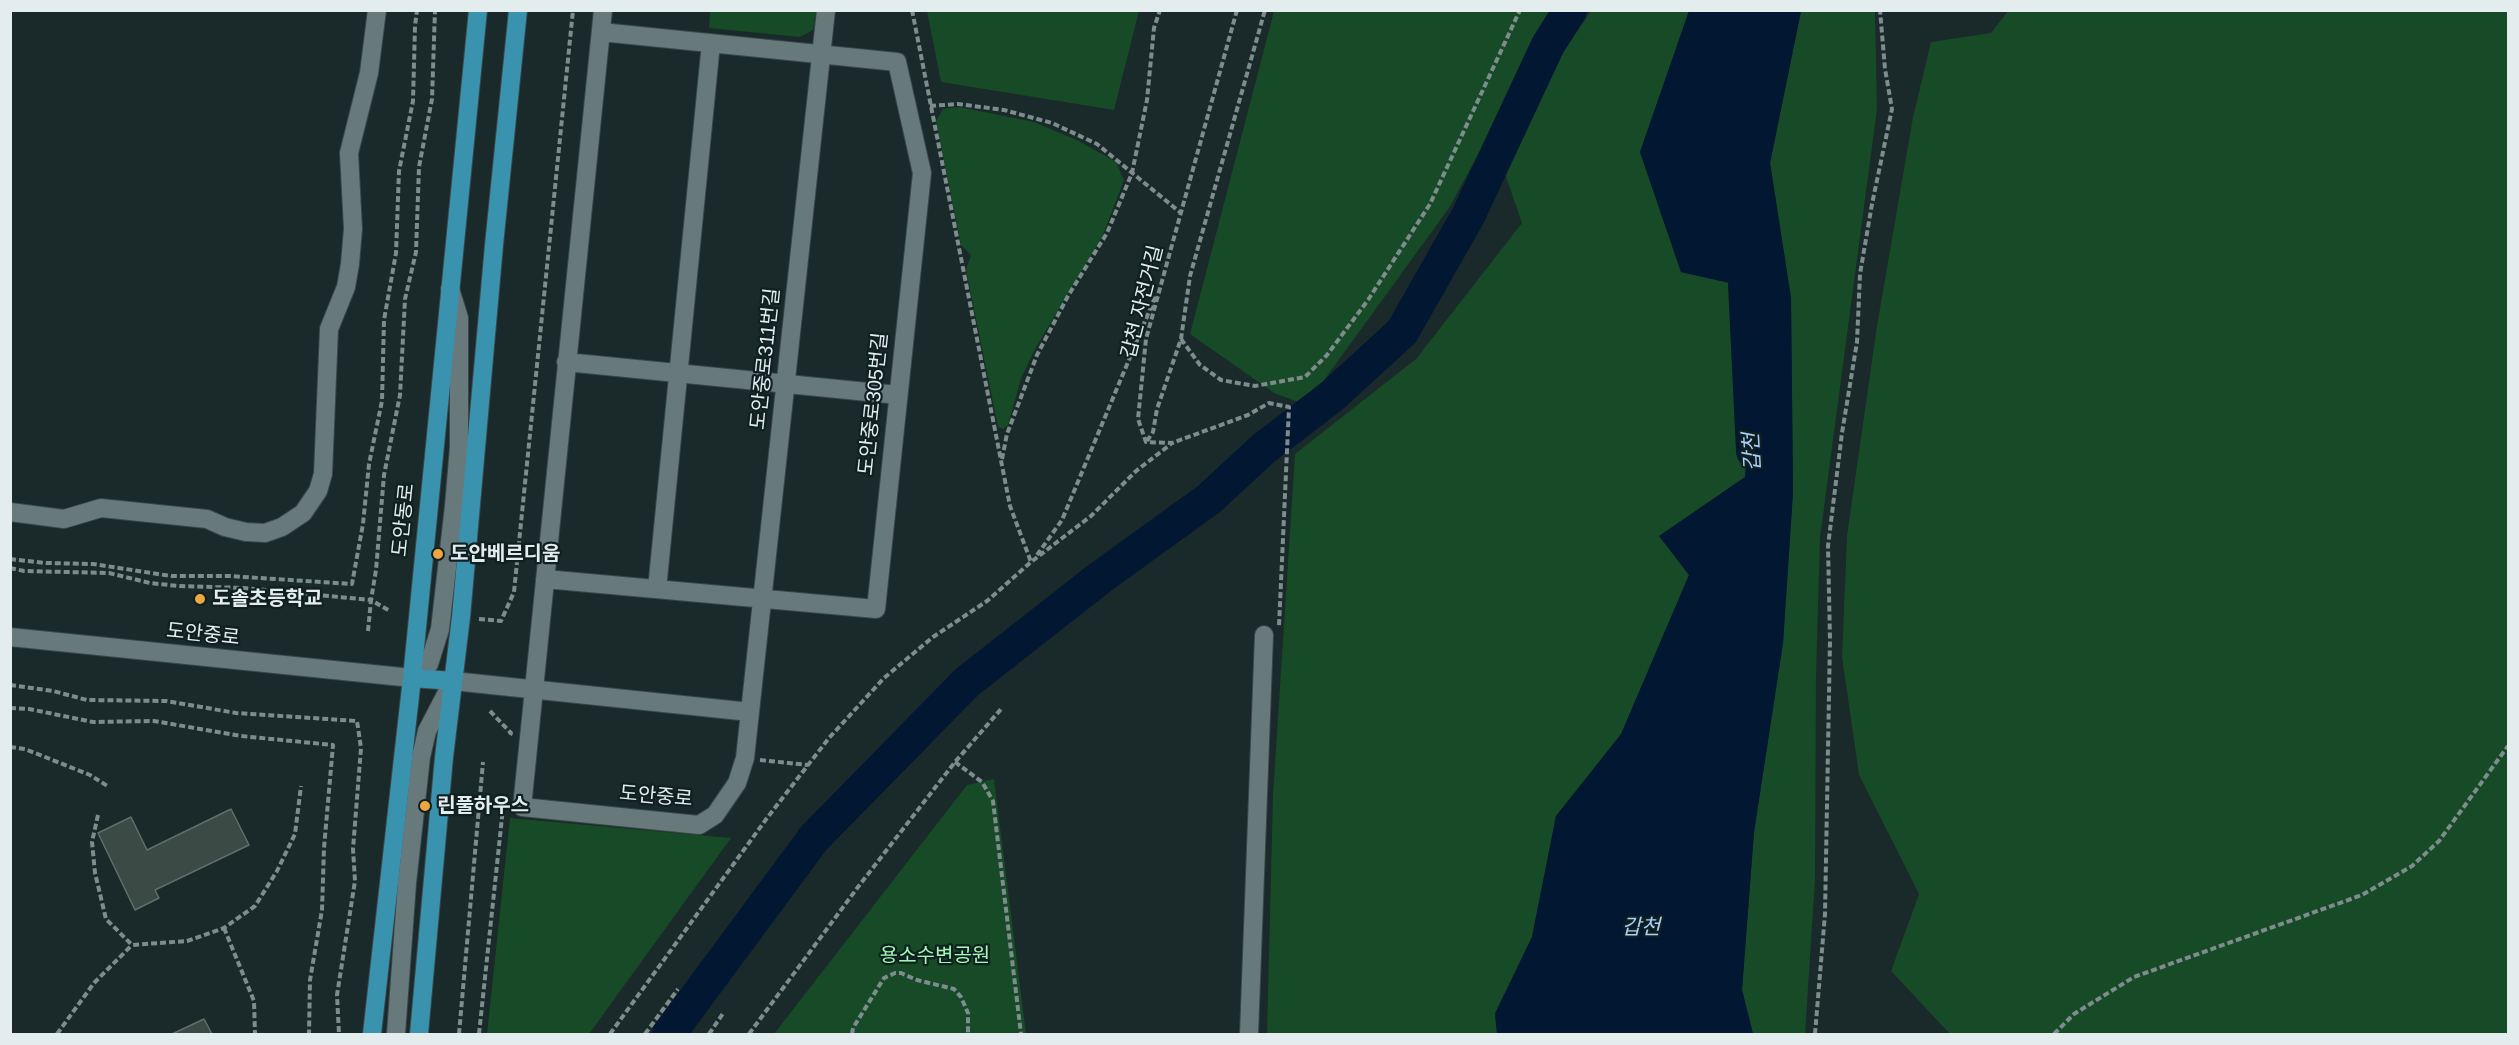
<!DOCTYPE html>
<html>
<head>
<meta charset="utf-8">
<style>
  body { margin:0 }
  #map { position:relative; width:2519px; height:1045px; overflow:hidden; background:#1a292a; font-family:Arial,sans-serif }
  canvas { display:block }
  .frame { position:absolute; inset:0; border:12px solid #e3edee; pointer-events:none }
</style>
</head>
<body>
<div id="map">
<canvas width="2519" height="1045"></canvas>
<div class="frame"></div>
</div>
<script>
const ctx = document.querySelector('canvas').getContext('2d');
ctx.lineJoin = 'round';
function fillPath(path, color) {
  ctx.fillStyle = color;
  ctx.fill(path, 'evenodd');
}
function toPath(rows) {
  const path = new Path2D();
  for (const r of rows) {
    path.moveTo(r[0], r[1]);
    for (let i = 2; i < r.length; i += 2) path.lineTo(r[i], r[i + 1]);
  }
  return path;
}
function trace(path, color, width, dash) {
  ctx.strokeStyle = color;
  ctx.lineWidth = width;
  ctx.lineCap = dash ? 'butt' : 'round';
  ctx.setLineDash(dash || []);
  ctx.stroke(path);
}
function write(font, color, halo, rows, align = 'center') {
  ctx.font = font + ' Arial,"Noto Sans KR",sans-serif';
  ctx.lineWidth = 4.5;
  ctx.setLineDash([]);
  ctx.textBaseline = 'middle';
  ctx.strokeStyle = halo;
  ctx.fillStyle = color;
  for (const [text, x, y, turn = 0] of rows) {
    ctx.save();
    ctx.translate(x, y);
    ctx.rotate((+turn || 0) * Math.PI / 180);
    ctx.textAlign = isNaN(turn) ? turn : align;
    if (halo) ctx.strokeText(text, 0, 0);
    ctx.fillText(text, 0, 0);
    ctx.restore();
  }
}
const green = toPath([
  [710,11,710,10,816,11,813,30,800,37,709,28],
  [927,11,927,10,1139,11,1114,110,941,82],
  [1274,11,1556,11,1449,208,1306,405,1274,393,1190,334],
  [1591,11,1689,11,1640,152,1681,272,1761,290,1745,477,1660,536,1689,575,1621,735,1556,816,1532,937,1495,1013,1497,1034,1267,1034,1273,795,1295,454,1416,359,1522,223,1505,174,1537,91],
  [1801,11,1875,11,1877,109,1820,538,1816,677,1815,880,1805,1034,1753,1034,1742,990,1754,832,1783,643,1793,492,1791,298,1770,163],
  [2008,11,2508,11,2508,1034,1950,1034,1891,971,1919,894,1859,775,1842,657,1847,536,1877,326,1913,117,1931,42,1991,33],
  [959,107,1034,122,1079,141,1116,162,1124,180,1103,235,1035,349,1021,379,1008,425,1003,429,998,427,966,270,971,255,961,245,936,121,943,109],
  [994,779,1026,1034,774,1034,967,785],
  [510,818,731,838,589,1034,487,1034]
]);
const water = toPath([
  [1689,11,1801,11,1770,163,1791,298,1793,492,1783,643,1754,832,1742,990,1753,1034,1497,1034,1495,1014,1532,937,1556,816,1621,734,1689,575,1659,536,1745,477,1761,290,1681,272,1640,152]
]);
const river = toPath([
  [1743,241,1753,451],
  [669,1034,814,838,967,682,1101,577,1209,499,1263,449,1332,396,1402,332,1468,216,1548,45,1570,10]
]);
const building = toPath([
  [231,809,249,845,155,890,159,898,135,910,98,833,131,817,147,850,231,809],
  [204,1019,212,1034,172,1034,204,1019]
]);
const path = toPath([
  [912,10,1010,506,1031,562],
  [1237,10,1146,339,1138,419,1146,442,1172,443,1248,415,1269,403,1289,407,1279,626],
  [930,106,958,104,1004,110,1052,123,1097,144,1181,213],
  [1181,339,1200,365,1221,380,1255,386,1305,377,1327,355,1368,300,1430,204,1520,10],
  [1147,441,1153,432,1157,409,1181,339,1190,276,1265,10],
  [1002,459,1007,434,1037,355,1068,296,1107,233,1132,173,1147,100,1154,28,1160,10],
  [1037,555,1062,520,1156,295],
  [10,559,46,563,93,564,171,576,229,576,352,584,363,524,369,464,382,401,384,320,396,253,399,171,413,101,415,26,417,10],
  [10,568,24,571,109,573,150,583,178,586,244,588,371,600,376,570,384,475,400,395,405,299,416,252,419,167,432,99,435,10],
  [479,619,501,621,514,592,573,10],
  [368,631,371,600,390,611],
  [10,685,53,691,87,700,166,701,236,713,357,721,361,748,353,849,355,881,337,995,339,1034],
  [10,708,29,709,93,722,154,721,241,736,333,745,324,848,322,910,310,980,309,1034],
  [490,711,511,733,510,735],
  [10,747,25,749,90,775,109,787],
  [760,760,808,765],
  [955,762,982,782,993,801,1021,1034],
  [98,815,92,842,95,873,106,919,132,945,187,941,224,928,255,906,277,871,295,834,301,786],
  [224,928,254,1001,255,1034],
  [57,1034,94,983,132,945],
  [459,1034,483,762],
  [479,1034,503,808],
  [610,1034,767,818,829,738,884,678,933,637,987,601,1031,562,1091,516,1136,471,1171,444],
  [645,1034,678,989],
  [709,1034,724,1012],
  [749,1034,858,887,955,762,1002,708],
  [852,1034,853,1028,884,978,895,973,901,973,917,980,954,989,961,997,968,1013,968,1034],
  [1815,1034,1825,914,1830,640,1828,546,1842,433,1857,342,1860,274,1872,204,1892,109,1885,69,1880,10],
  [2054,1034,2074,1014,2134,977,2362,895,2412,866,2439,841,2508,746]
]);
const minor = toPath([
  [603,10,522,807,699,825,715,815,737,783,745,758,826,10],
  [566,362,898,395],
  [10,512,64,519,101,508,207,519,225,527,246,532,265,533,282,527,303,513,318,491,323,474,329,329,346,287,350,264,353,229,349,153,369,73,377,10],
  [545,579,876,609,922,173,897,62,601,32],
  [657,589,711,43],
  [10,637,412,678,429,664,440,629,454,506,459,447,459,318,450,289],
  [396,1034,407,883,421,757,427,731,453,681,750,712],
  [1249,1034,1264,635]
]);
const major = toPath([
  [412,678,453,681],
  [372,1034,412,678,478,10],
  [419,1034,444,757,461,617,494,245,518,10]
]);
const markers = [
  [438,554,6,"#f0a63e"],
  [200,599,6,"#f0a63e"],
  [425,806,6,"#f0a63e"]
];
const streetNames = [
  ["갑천 자전거길",1143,302,-76],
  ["도안중로311번길",766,359,-84],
  ["도안중로305번길",874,404,-84],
  ["도안동로",404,520,-84],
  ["도안중로",203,635,6],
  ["도안중로",656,797,5]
];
const poiNames = [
  ["도안베르디움",450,554],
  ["도솔초등학교",212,599],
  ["린풀하우스",437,806]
];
const parkNames = [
  ["용소수변공원",935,956]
];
const waterNames = [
  ["갑천",1753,452,-93],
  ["갑천",1641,928]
];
fillPath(green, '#174a26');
fillPath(water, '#021731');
trace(river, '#021731', 34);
fillPath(building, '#3b4a45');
trace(building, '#5f6f6a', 1.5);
trace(minor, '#3a4648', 20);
trace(major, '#3a4648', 20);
trace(path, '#7f8c8d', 4, [6, 3]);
trace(minor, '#68797b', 18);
trace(major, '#3992ae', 18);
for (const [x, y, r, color] of markers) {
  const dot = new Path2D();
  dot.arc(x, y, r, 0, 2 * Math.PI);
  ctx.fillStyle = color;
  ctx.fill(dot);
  trace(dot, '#101f20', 2);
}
write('20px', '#e3edee', '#101f20', streetNames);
write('bold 20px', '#e3edee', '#101f20', poiNames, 'left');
write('20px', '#a0fab3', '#101f20', parkNames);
write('italic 21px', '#a8cffe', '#101f20', waterNames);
</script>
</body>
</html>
